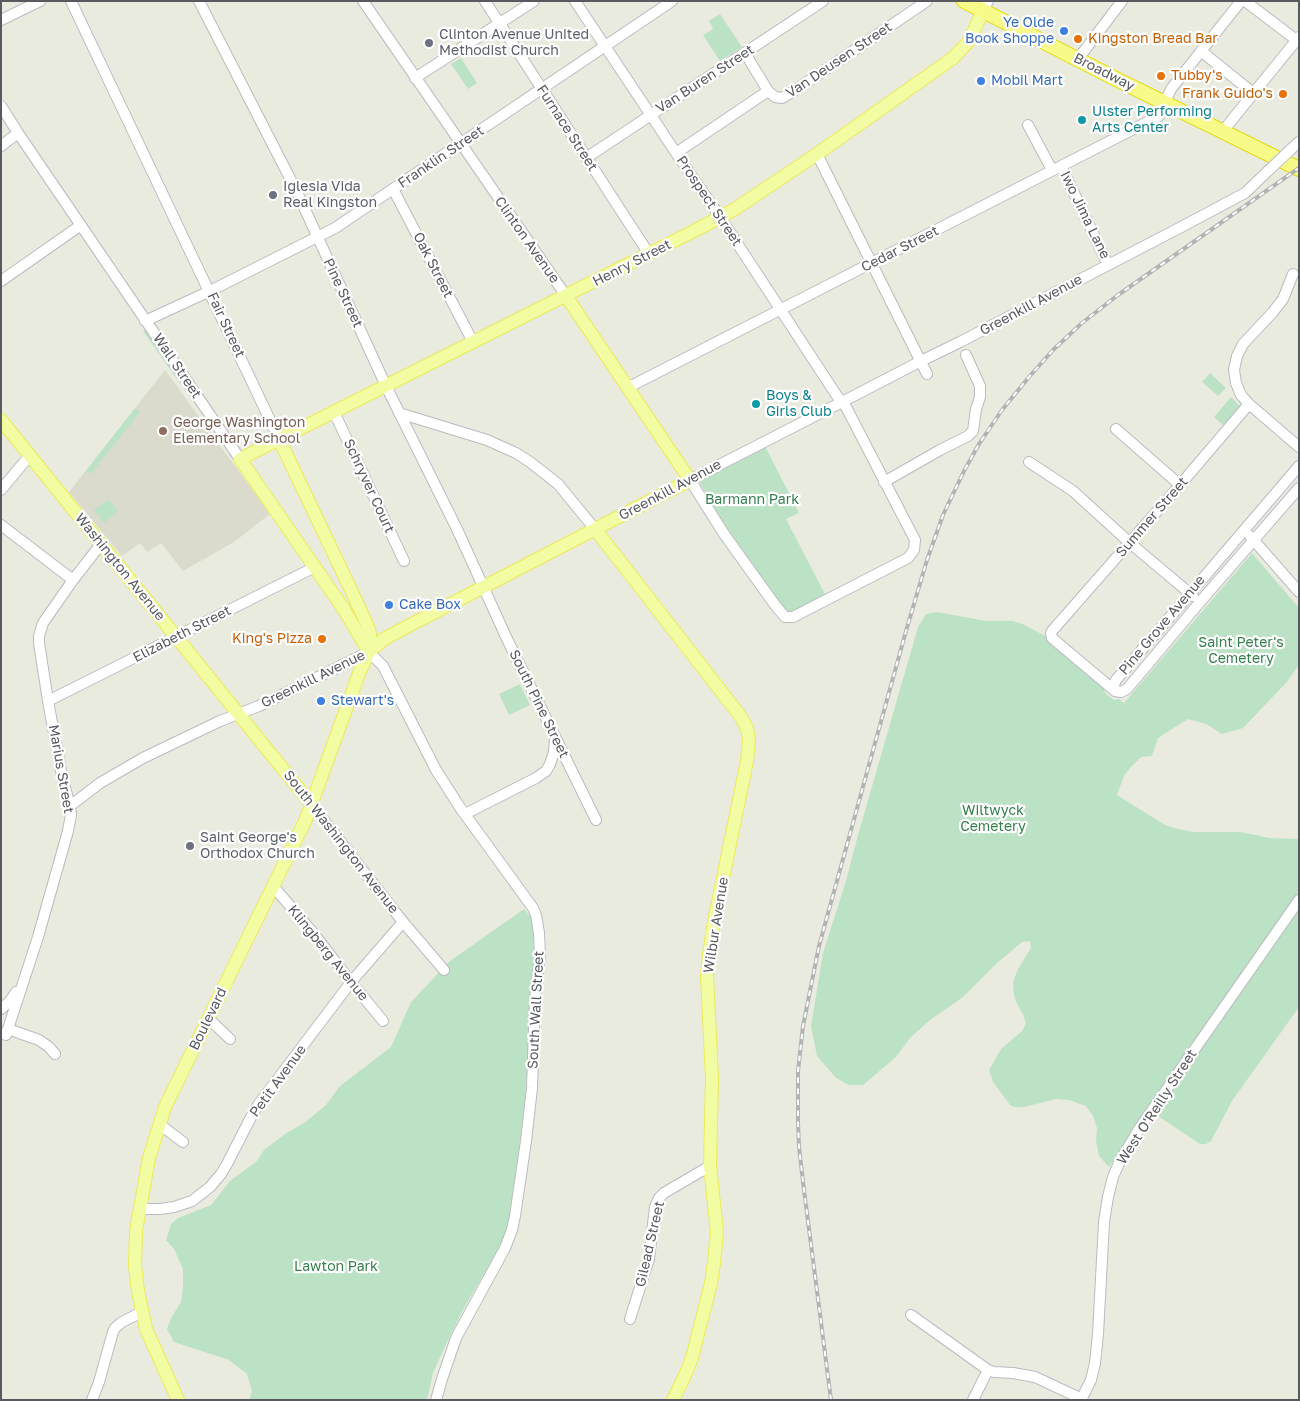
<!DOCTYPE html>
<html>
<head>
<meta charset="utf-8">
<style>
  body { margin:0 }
  #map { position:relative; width:1300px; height:1401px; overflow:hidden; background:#eaebdf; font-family:"Golos Text",sans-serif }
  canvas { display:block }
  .frame { position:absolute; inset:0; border:2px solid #585a60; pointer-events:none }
</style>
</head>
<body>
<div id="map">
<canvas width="1300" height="1401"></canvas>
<div class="frame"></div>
</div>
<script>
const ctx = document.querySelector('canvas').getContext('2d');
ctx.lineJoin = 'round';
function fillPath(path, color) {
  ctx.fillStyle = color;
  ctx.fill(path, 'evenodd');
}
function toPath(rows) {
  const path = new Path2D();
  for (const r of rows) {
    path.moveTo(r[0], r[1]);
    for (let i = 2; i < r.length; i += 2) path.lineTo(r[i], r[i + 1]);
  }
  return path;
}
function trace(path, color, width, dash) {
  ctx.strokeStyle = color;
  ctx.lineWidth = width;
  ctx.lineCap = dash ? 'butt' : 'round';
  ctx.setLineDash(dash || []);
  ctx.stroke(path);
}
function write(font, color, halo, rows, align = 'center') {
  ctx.font = font + ' "Golos Text",sans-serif';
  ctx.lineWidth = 4.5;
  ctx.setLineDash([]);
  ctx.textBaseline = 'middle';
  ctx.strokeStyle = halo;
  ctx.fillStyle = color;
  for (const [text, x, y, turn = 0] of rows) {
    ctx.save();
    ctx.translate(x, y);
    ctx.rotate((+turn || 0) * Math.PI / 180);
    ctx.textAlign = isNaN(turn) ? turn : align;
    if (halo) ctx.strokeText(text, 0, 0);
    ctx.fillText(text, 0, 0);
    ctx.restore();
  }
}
const education = toPath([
  [165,370,270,514,234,542,183,571,161,543,147,552,140,543,122,556,69,492]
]);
const green = toPath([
  [720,14,742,47,720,61,703,35,713,29,709,21],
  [461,58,477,83,468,89,451,64],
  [149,328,170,362,171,367,181,385,143,331],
  [1210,373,1226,388,1218,396,1202,382],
  [1231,397,1240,406,1223,425,1214,417],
  [135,408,140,412,91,474,86,471],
  [765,446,799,513,786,519,826,596,795,612,785,611,782,608,713,507,699,481],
  [109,499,118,511,104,523,94,510],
  [1252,553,1299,608,1299,665,1286,683,1243,728,1222,734,1206,724,1188,719,1158,738,1152,756,1141,757,1130,768,1124,776,1117,795,1165,825,1178,829,1193,832,1241,832,1269,838,1299,839,1299,892,1224,999,1109,1167,1099,1156,1096,1141,1097,1128,1093,1116,1086,1106,1069,1100,1056,1099,1024,1107,1014,1107,1010,1105,993,1082,989,1070,1001,1049,1022,1031,1026,1023,1023,1014,1017,1004,1014,995,1013,982,1018,969,1031,948,1030,941,1022,942,997,963,963,997,930,1020,910,1038,896,1057,863,1085,849,1085,836,1078,817,1056,811,1026,823,953,846,881,858,835,918,627,926,614,937,612,986,621,1013,621,1025,625,1047,637,1105,687,1104,689,1105,693,1114,700,1119,699,1124,703],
  [520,684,530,705,509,715,499,694],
  [1299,907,1299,1007,1232,1101,1211,1141,1206,1144,1200,1144,1155,1114],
  [524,909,531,917,533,932,534,959,530,1033,524,1111,509,1221,503,1239,495,1255,464,1308,449,1338,433,1373,427,1400,249,1400,252,1391,247,1374,229,1360,174,1342,167,1329,171,1318,181,1302,183,1286,183,1269,174,1249,166,1240,171,1224,178,1218,211,1205,230,1181,257,1161,264,1150,285,1134,304,1123,326,1105,340,1086,391,1047,411,1002,450,961]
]);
const minor = toPath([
  [71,1,279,439],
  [199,1,297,192,386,386,457,529,507,639,596,820],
  [363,1,566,296],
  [485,1,649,254],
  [575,1,676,153,720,217,837,396,842,402,846,407,915,540,914,550,908,558,793,617,785,617,775,605,724,534,690,480,842,402,921,361,960,342,1185,225,1245,193,1269,170],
  [1245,1,1299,42],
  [983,11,988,1],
  [1,20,40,1],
  [1201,51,1253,93],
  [745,53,768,91,775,97,782,98,791,93,927,1],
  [1078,59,1122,1],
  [415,78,534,1],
  [1,106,18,133,240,459],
  [1028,125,1052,170],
  [1223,131,1299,37],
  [1,146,18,133],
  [1289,151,1299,142],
  [676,153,768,91],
  [817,154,927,374],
  [586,158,823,1],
  [1061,166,1108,265],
  [393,189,473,342],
  [1293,274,1283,299,1273,312,1243,344,1237,356,1234,370,1236,383,1241,395,1249,404,1299,447],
  [1,281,81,225],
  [145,321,210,291,335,228,672,1],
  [627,388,1159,116,1171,89,1241,1],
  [334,412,404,561],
  [399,413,487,440,516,453,530,462,558,484,595,529],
  [1116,429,1180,485],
  [1029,462,1073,491,1130,543,1193,596],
  [884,482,940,450,968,436,973,431,976,409,980,397,980,386,966,355],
  [1,490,30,455],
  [1,525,73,580],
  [1250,536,1299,592],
  [1115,691,1052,638,1051,633,1052,631,1180,485,1249,404],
  [1115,691,1114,685,1116,680,1299,466],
  [1115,691,1121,692,1127,689,1200,602,1299,488],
  [48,701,315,567],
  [312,805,403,922,444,970],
  [70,806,100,783,143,758,220,721,259,706,369,652,383,666,436,770,461,809,533,908,536,915,539,933,540,955,535,1000,532,1088,526,1141,515,1216,512,1230,505,1248,456,1338,442,1379,436,1400],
  [465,814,536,778,546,771,550,764,554,752,555,738],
  [273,886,314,934,351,982,383,1021],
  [1,1009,10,1001,16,992],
  [208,1018,230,1039],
  [8,1029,39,1040,49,1047,55,1054],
  [1,1033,6,1035,38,937,68,831,71,815,70,806,62,776,48,701,39,643,39,636,43,623,73,580,101,544],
  [159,1124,183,1142],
  [139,1209,160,1209,174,1207,192,1201,210,1187,221,1174,227,1164,250,1119,258,1105,351,982,403,922],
  [911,1315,988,1370,994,1372,1013,1373,1035,1377,1082,1399],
  [630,1319,649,1259,655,1207,659,1198,664,1193,710,1166],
  [92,1400,99,1382,113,1332,115,1328,122,1322,142,1312],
  [973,1400,988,1370],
  [1081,1400,1091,1380,1095,1363,1098,1334,1104,1222,1108,1197,1113,1177,1119,1163,1139,1129,1299,900]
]);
const major = toPath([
  [1,420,312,805],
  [595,529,741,717,747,728,749,741,747,761,714,922,709,954,707,976,712,1079,710,1166,717,1232,714,1263,711,1283,692,1358,686,1373,673,1400],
  [369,652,343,608,240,459,698,229,735,209,817,154,953,58,969,41,983,11],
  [369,652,384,639,410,625,690,480,566,296],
  [178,1400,146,1329,138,1291,135,1266,136,1231,149,1158,165,1107,306,819,360,671,369,652,371,641,369,629,352,592,279,439]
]);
const highway = toPath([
  [964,1,1118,80,1299,169]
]);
const rail = toPath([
  [831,1400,804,1190,799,1147,798,1122,798,1071,803,1026,819,946,906,631,927,560,943,515,964,471,979,444,1002,410,1029,377,1053,350,1082,323,1118,295,1299,168]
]);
const minorBridge = toPath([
  [1269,170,1289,151]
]);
const markers = [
  [1064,31,5,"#3f7fe0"],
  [1078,39,5,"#e8710a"],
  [429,43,5,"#6b7280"],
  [1161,76,5,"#e8710a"],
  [981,81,5,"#3f7fe0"],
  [1283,94,5,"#e8710a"],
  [1082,120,5,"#0f9aa8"],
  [273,195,5,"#6b7280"],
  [756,404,5,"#0f9aa8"],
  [163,431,5,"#8d6e63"],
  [389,605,5,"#3f7fe0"],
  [322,639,5,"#e8710a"],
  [321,701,5,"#3f7fe0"],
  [190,846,5,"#6b7280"]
];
const shopNames = [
  ["Ye Olde",1054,23,"right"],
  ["Book Shoppe",1054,39,"right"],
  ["Mobil Mart",991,81],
  ["Cake Box",399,605],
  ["Stewart's",331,701]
];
const worshipNames = [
  ["Clinton Avenue United",439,35],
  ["Methodist Church",439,51],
  ["Iglesia Vida",283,187],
  ["Real Kingston",283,203],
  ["Saint George's",200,838],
  ["Orthodox Church",200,854]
];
const foodNames = [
  ["Kingston Bread Bar",1088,39],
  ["Tubby's",1171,76],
  ["Frank Guido's",1273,94,"right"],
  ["King's Pizza",312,639,"right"]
];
const streetNames = [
  ["Van Deusen Street",839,60,-34],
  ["Broadway",1104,72,27],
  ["Van Buren Street",705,79,-33],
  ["Furnace Street",567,128,57],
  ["Franklin Street",441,157,-34],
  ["Prospect Street",709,201,56],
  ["Iwo Jima Lane",1085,215,64],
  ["Clinton Avenue",527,240,55],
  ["Cedar Street",900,249,-27],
  ["Henry Street",632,263,-27],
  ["Oak Street",433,265,63],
  ["Pine Street",343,293,65],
  ["Greenkill Avenue",1031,305,-28],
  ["Fair Street",226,325,65],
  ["Wall Street",177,366,56],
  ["Schryver Court",369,486,65],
  ["Greenkill Avenue",670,490,-28],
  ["Summer Street",1152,517,-49],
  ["Washington Avenue",120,567,51],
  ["Pine Grove Avenue",1162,625,-50],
  ["Elizabeth Street",182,634,-27],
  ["Greenkill Avenue",313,679,-26],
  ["South Pine Street",539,704,64],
  ["Marius Street",61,769,80],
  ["South Washington Avenue",341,842,52],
  ["Wilbur Avenue",716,925,-81],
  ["Klingberg Avenue",328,953,51],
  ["South Wall Street",536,1010,-87],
  ["Boulevard",208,1019,-64],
  ["Petit Avenue",278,1081,-54],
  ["West O'Reilly Street",1157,1107,-57],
  ["Gilead Street",650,1244,-77]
];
const cultureNames = [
  ["Ulster Performing",1092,112],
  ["Arts Center",1092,128],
  ["Boys &",766,396],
  ["Girls Club",766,412]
];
const educationNames = [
  ["George Washington",173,423],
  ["Elementary School",173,439]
];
const parkNames = [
  ["Barmann Park",752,500],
  ["Saint Peter's",1241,643],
  ["Cemetery",1241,659],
  ["Wiltwyck",993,811],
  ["Cemetery",993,827],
  ["Lawton Park",336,1267]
];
fillPath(education, '#dbdbcd');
fillPath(green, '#bce2c6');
trace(minor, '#babbc1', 12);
trace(major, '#eceb57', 14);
trace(highway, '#e3da08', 16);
trace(minor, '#fff', 10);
trace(major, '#f2fca3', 12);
trace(highway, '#f7f988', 14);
trace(rail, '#b3b3b4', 4);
trace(rail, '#fff', 2, [5.5]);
trace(minorBridge, '#babbc1', 12, []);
trace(minorBridge, '#fff', 10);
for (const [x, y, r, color] of markers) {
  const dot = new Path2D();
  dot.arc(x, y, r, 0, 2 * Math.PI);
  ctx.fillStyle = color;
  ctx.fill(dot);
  trace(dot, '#fff', 2);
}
write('14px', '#366cbe', '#fff', shopNames, 'left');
write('14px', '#5b616d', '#fff', worshipNames, 'left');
write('14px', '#c56008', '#fff', foodNames, 'left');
write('14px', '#585a60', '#fff', streetNames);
write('14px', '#0d838f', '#fff', cultureNames, 'left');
write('14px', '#785e54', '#fff', educationNames, 'left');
write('14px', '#36814e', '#fff', parkNames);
</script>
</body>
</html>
